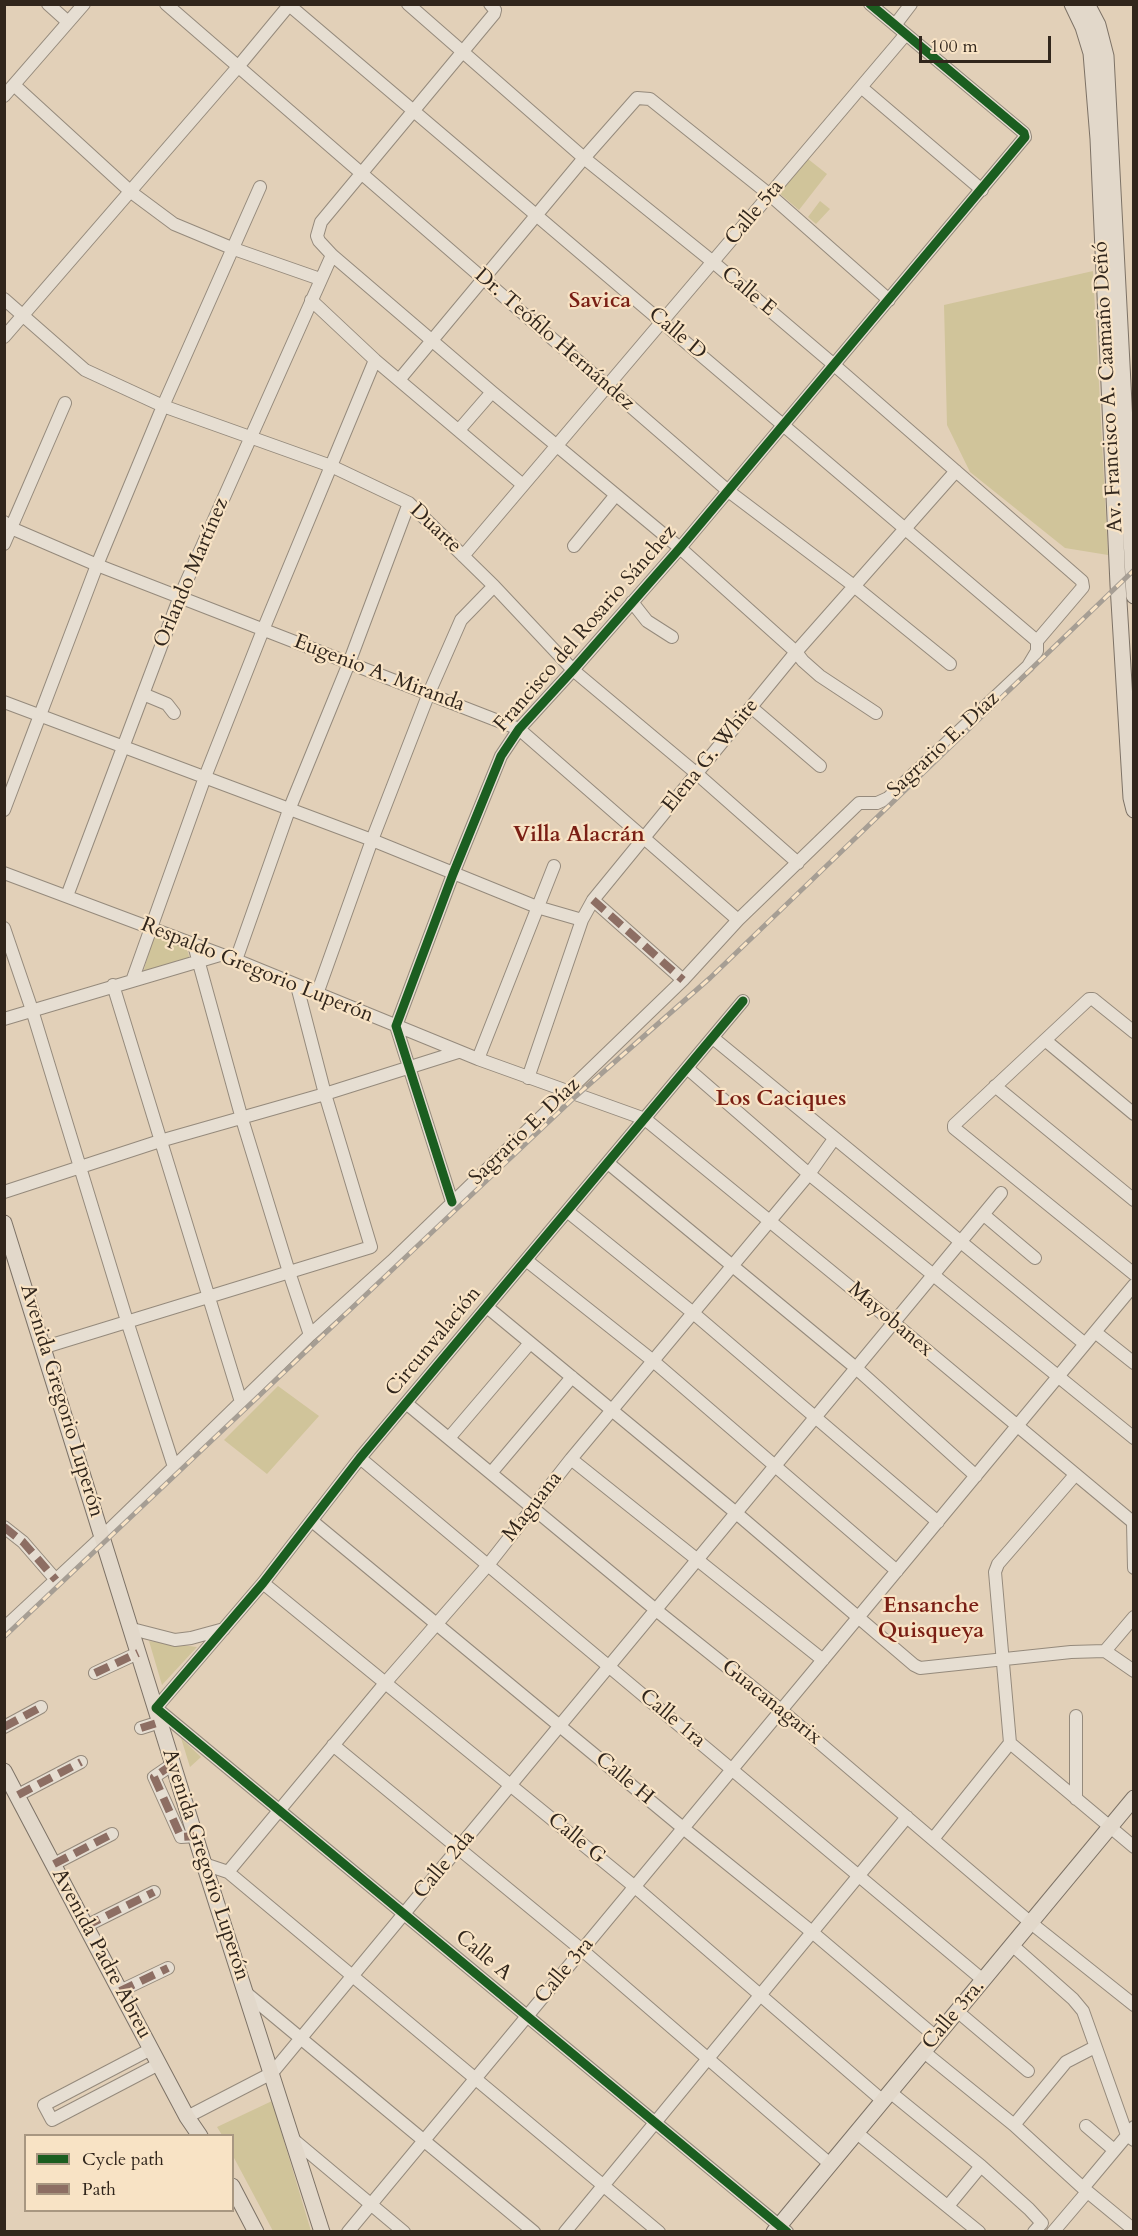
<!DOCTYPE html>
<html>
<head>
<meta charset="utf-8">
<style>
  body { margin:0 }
  #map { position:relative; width:1138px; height:2236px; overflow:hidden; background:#e2d0b8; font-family:Cardo,serif }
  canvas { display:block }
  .frame { position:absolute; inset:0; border:6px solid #31261c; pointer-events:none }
  .legend { position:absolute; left:24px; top:2134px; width:210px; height:78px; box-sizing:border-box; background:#f8e3c5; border:2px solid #a89781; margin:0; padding:8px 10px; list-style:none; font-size:18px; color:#31261c }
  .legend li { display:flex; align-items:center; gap:12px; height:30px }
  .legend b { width:30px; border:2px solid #a89781 }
  .scale { position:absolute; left:919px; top:36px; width:132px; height:27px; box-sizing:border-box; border:3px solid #31261c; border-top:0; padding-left:8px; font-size:18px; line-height:21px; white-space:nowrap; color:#31261c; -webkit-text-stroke:4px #f8e3c5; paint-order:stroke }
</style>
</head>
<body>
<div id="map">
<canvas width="1138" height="2236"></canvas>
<div class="frame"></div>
<ul class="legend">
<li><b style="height:8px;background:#1b5e20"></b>Cycle path</li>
<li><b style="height:8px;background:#8d6e63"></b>Path</li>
</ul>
<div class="scale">100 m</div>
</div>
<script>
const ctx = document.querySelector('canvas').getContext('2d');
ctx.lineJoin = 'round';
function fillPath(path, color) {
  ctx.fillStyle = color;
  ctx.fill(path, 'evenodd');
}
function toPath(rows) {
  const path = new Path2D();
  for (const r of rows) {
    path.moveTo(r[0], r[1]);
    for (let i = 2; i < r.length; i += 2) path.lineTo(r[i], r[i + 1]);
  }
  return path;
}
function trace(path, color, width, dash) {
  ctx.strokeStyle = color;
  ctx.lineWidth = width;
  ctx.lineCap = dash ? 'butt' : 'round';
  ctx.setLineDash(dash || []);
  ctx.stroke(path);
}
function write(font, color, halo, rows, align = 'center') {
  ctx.font = font + ' Cardo,serif';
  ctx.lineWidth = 4.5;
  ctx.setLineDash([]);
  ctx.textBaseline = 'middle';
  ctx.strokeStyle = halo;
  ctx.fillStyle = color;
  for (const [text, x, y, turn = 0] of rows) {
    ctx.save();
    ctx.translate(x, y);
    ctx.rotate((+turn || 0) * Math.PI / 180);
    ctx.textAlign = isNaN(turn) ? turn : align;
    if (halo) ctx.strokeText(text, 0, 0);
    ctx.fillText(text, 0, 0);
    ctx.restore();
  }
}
const green = toPath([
  [808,159,827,174,799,210,779,193],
  [820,201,830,209,816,224,808,217],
  [1093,271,1108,555,1065,548,970,472,947,425,944,305],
  [154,935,187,949,190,960,143,973],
  [278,1386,319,1416,267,1474,224,1440],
  [149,1641,197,1647,162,1685],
  [181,1738,201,1757,190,1767],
  [272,2101,311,2231,273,2231,233,2156,232,2136,222,2135,217,2127]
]);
const minor = toPath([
  [48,4,68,22],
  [166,4,727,490,854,586,950,664],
  [408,4,584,158,713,262,833,364,1082,581,1083,587,1037,641],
  [490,4,495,10,494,14,321,222,317,236,319,241,332,255,492,392,680,548,796,652,803,661,820,676,876,713],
  [289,5,1037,641],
  [895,25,911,4],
  [14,85,131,192,174,224,234,249,320,279],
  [861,87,982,190],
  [4,96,84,4],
  [4,299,85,370,163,406,331,466,409,503,494,586,573,670,696,773,798,863],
  [311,300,375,360,523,485],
  [4,337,237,68,290,4],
  [399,380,584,158,637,98,650,99,770,195,889,300],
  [459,430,492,392],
  [4,522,11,528,97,565,519,729,738,920],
  [4,544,65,403],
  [574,546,615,496],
  [463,556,906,34],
  [632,602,647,621,672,637],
  [143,694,167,704,174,713],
  [4,702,372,840,537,907,582,920],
  [751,707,820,766],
  [4,810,97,565,163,406,260,187],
  [4,873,236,960,478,1059,645,1119,894,1323,1134,1523],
  [67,896,180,596,332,255],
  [593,900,683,980],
  [4,928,32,1010,127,1321,174,1467],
  [194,945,242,1119,289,1272,310,1335],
  [236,960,289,810,349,663,409,503],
  [132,981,205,777,263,630,375,360],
  [113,985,241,1402],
  [317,994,372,840,429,693,461,620,494,586],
  [743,1001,360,1458,263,1583,156,1708,787,2232],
  [4,1019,220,955],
  [1134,1032,1093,999,1089,999,954,1125,954,1128,1134,1274],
  [713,1038,1085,1344],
  [1045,1040,1134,1114],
  [478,1059,554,866],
  [687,1068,809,1174,1134,1438],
  [528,1078,582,920,593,900,796,652,956,471],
  [995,1086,1134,1200],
  [608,1163,856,1368,976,1476],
  [4,1192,160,1141,325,1094,458,1052],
  [452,1202,396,1026,453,874,501,756,519,729,573,670,680,548,1025,137,1024,133,870,4],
  [567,1211,692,1312,938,1522],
  [984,1215,1035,1258],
  [526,1260,652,1360,897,1571],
  [487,1307,735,1512,914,1665,920,1668,1071,1652,1105,1651,1134,1671],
  [1095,1332,1134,1363],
  [45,1347,371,1247,325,1094,297,986],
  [406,1403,656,1610,781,1710,1031,1923,1134,2005],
  [449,1438,530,1343],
  [360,1458,983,1980],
  [571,1459,823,1660],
  [491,1473,572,1377],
  [1075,1475,998,1564,995,1572,1010,1743,1134,1847],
  [312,1521,683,1828,812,1932,936,2037],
  [1133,1523,1134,1568],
  [4,1527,23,1542,56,1580],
  [263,1583,635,1887,883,2101],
  [4,1628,103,1536,310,1335,392,1261,683,980,738,920,859,803,877,803,888,798,1028,666,1037,651,1037,641],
  [132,1629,175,1640,191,1638,224,1629],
  [1105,1651,1134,1617],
  [95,1673,138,1653],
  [1076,1716,1076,1799],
  [4,1727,41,1707],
  [141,1728,160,1722],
  [333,1745,582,1950,830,2164],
  [173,1764,154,1777,181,1837,196,1836],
  [18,1795,81,1762],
  [933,1839,1010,1743],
  [54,1864,112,1834],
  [204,1864,228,1872,659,2232],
  [228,1872,386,1682,488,1565,571,1459,809,1174,834,1139],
  [86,1926,154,1892],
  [1012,1945,1073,1999,1083,2011,1127,2135,1134,2140],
  [120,1991,168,1968],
  [245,1992,534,2232],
  [957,2011,1028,2071],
  [151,2049,44,2105,52,2120,159,2064],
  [924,2052,1014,2125,1083,2188,1134,2230],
  [890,2092,981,2166,1029,2209,1042,2223,1034,2232],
  [187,2117,272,2073,1001,1193],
  [1014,2125,1066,2062,1095,2047],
  [1086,2126,1114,2150],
  [857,2133,979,2232],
  [294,2140,404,2232],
  [1083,2188,1134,2127],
  [948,2206,981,2166],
  [348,2232,1134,1285],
  [565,2232,907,1817],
  [1053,2232,1087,2192]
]);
const major = toPath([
  [1072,4,1083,27,1091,53,1098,139,1118,585,1131,798,1134,810],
  [1087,4,1098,25,1106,56,1134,596],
  [4,1223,204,1864,322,2232],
  [4,1771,120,1991,187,2117,200,2136],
  [232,2186,256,2232],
  [774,2232,1134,1798]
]);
const rail = toPath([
  [4,1637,576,1096,710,978,1134,570]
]);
const quiet = toPath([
  [593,900,683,980],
  [4,1527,23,1542,56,1580],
  [95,1673,138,1653],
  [4,1727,41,1707],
  [141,1728,160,1722],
  [173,1764,154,1777,181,1837,196,1836],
  [18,1795,81,1762],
  [54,1864,112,1834],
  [86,1926,154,1892],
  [120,1991,168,1968]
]);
const cycleway = toPath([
  [743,1001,360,1458,263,1583,156,1708,787,2232],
  [452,1202,396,1026,453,874,501,756,519,729,573,670,680,548,1025,137,1024,133,870,4]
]);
const streetNames = [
  ["Calle 5ta",755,213,-50],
  ["Calle E",748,292,40],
  ["Calle D",677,334,40],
  ["Dr. Teófilo Hernández",554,340,41],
  ["Av. Francisco A. Caamaño Deñó",1109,387,-93],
  ["Duarte",435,529,43],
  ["Orlando Martínez",192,573,-67],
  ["Francisco del Rosario Sánchez",586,629,-49],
  ["Eugenio A. Miranda",379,674,21],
  ["Sagrario E. Díaz",944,745,-43],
  ["Elena G. White",711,756,-51],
  ["Respaldo Gregorio Luperón",257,971,22],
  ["Sagrario E. Díaz",525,1132,-44],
  ["Mayobanex",890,1320,40],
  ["Circunvalación",434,1342,-50],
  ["Avenida Gregorio Luperón",61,1401,73],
  ["Maguana",533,1507,-52],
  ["Guacanagarix",771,1703,39],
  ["Calle 1ra",672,1719,40],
  ["Calle H",624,1779,40],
  ["Calle G",576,1839,39],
  ["Avenida Gregorio Luperón",205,1865,72],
  ["Calle 2da",445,1865,-50],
  ["Avenida Padre Abreu",101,1954,62],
  ["Calle A",483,1956,40],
  ["Calle 3ra",565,1971,-50],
  ["Calle 3ra.",954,2015,-50]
];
const neighbourhoodNames = [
  ["Savica",600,302],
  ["Villa Alacrán",579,836],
  ["Los Caciques",781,1100],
  ["Ensanche",931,1607],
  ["Quisqueya",931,1632]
];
fillPath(green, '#d0c49a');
trace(minor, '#958a7c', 14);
trace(major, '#7d7266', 17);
trace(minor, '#e6ded2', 12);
trace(major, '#e2d8ca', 15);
trace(rail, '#a69e94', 5);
trace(rail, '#f8e3c5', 3, [9]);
trace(quiet, '#8d6e63', 8, [15, 8]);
trace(cycleway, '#1b5e20', 9);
write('21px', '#31261c', '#f8e3c5', streetNames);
write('bold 22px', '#7a1f14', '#f8e3c5', neighbourhoodNames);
</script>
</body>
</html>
